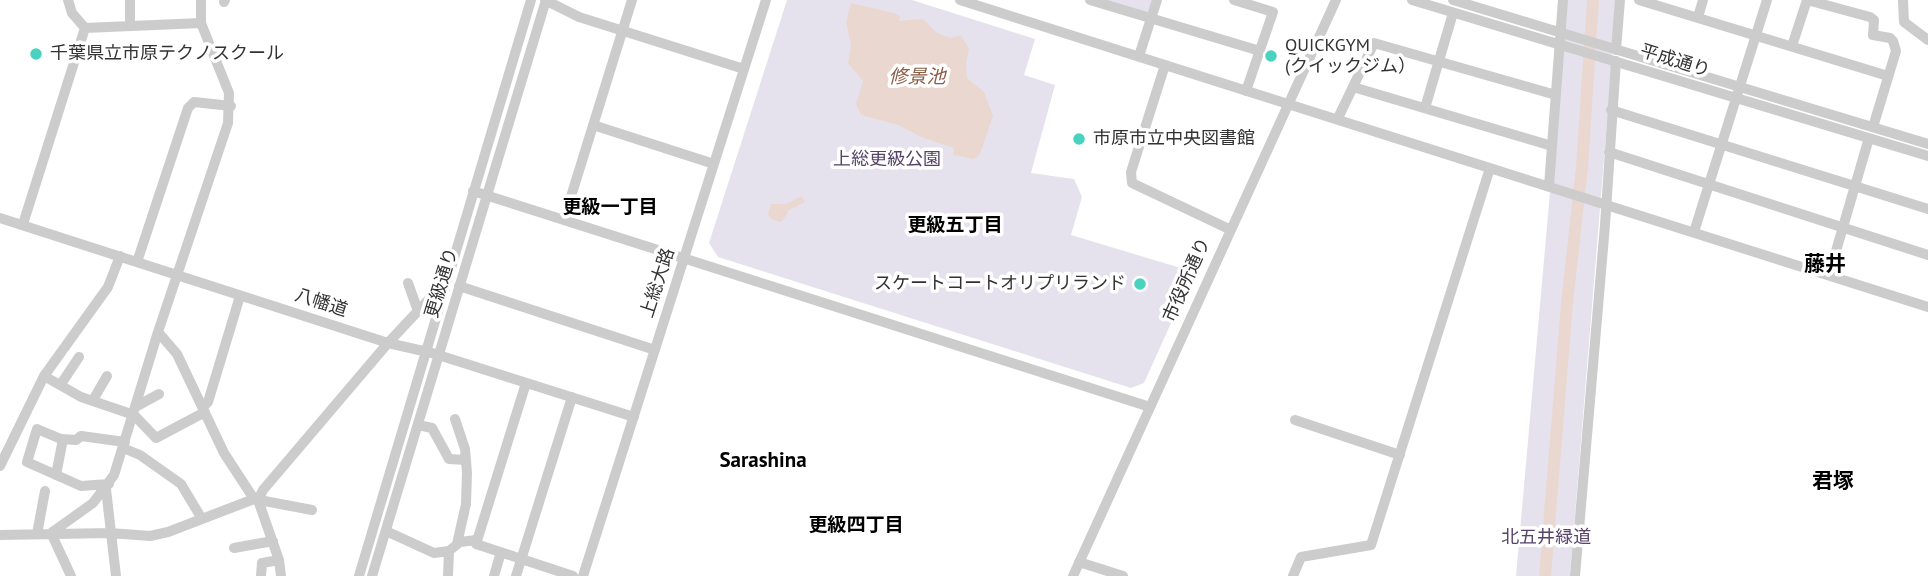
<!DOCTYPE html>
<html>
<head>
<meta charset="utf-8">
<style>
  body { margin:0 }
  canvas { display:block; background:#fff }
</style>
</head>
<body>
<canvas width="1928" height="576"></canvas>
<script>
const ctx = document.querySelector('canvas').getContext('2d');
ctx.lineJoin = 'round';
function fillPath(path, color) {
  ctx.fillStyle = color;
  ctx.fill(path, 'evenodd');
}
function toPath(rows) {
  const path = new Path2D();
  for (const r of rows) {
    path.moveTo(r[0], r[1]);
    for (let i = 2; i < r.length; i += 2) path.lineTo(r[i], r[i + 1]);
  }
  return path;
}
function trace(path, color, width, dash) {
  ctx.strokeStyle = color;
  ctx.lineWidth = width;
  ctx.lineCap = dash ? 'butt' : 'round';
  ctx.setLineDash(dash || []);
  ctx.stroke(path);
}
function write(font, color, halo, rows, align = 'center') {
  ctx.font = font + ' "PT Sans","Noto Sans JP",sans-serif';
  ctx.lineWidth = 7;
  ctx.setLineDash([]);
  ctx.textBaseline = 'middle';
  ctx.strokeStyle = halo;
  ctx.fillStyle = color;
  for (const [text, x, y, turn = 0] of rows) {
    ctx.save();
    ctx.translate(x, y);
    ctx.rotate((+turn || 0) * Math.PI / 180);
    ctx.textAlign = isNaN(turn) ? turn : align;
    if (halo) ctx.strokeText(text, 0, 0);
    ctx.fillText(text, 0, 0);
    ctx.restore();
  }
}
const green = toPath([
  [787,0,912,0,1035,39,1024,75,1055,85,1031,173,1074,179,1082,197,1071,235,1194,272,1144,383,1131,388,718,257,709,243],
  [1103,0,1154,0,1146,15],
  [1567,0,1617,0,1570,576,1516,576]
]);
const water = toPath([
  [851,3,894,13,900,16,899,21,923,19,937,33,951,38,961,35,969,49,966,63,967,78,984,92,993,116,980,154,974,159,953,155,954,148,921,137,898,125,861,115,856,104,863,81,848,63,851,44,846,23],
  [802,196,805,202,789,210,784,219,780,222,771,219,768,214,771,204,786,204]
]);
const river = toPath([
  [1545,576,1567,303,1582,167,1593,0]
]);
const minor = toPath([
  [68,0,72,13,85,28],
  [545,0,579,17,744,69],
  [960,0,1928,307],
  [1090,0,1260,51],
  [1234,0,1273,12,1246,91],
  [1412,0,1928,156],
  [1453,0,1928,144],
  [1639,0,1888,76],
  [1807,0,1870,17,1874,20,1873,35,1890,38,1893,41,1896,51,1873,127],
  [1903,0,1904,22,1928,40],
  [224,2,225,0],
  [1698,17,1703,0],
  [130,26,130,0],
  [85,28,201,23],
  [1792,46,1807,0],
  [1616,50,1620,0],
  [1139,56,1157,0],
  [1165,65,1131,172,1132,183,1229,229],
  [1353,87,1552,146],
  [1425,108,1453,13],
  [1611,110,1928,209],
  [1338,118,1374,43,1556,95],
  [593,125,714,164],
  [1609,152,1928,255],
  [1549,186,1563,0],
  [473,191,1150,407],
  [0,218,388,343,432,353,634,417],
  [564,219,632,0],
  [23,224,85,28],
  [1694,232,1767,0],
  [137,262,188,108,194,102,231,106],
  [1829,275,1869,138],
  [408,283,418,311],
  [459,286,655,350],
  [158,332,177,354,224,453,254,499],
  [44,376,81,397,134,415,156,438,205,412],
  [526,383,476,544,573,576],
  [61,384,79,357],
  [93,400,107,376],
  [137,406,159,394],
  [203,407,208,402,240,296],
  [455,419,465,449,467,473,466,504,457,544],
  [1295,420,1400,455],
  [418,425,432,428,449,459,466,460],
  [123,448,140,455,181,484,202,519],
  [0,466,44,376,108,287,120,256],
  [56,475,63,439],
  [109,484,81,486,27,462,37,429,61,439,76,440,81,436,125,442],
  [106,489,116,576],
  [386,531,434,553,449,551,460,542,476,540],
  [37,534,45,491],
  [0,535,110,533,150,536,168,532,254,499,312,510],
  [234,548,273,541],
  [1079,562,1123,576],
  [71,576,51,533,93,503,114,475,158,332,228,123,229,93,201,23,201,0],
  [261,576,262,563,279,560],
  [281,576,279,560,258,500,263,490,388,343,432,296,442,296],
  [359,576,531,0],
  [372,576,546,0],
  [448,576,449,551],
  [494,576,501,552],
  [516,576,572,397],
  [583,576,766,0],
  [1073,576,1336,0],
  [1293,576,1301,557,1371,545,1490,168],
  [1575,576,1605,225,1616,61]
]);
const markers = [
  [36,54,7,"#49d3bf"],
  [1271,56,7,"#49d3bf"],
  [1079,139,7,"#49d3bf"],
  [1140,284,7,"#49d3bf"]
];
const poiNames = [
  ["QUICKGYM",1285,46],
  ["(クイックジム）",1285,67],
  ["千葉県立市原テクノスクール",50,54],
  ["市原市立中央図書館",1093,139],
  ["スケートコートオリプリランド",1126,284,"right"]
];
const streetNames = [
  ["平成通り",1675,61,17],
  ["市役所通り",1187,280,-66],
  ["更級通り",442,283,-73],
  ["上総大路",658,283,-72],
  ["八幡道",321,303,18]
];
const parkNames = [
  ["上総更級公園",887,160],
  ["北五井緑道",1546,538]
];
const waterNames = [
  ["修景池",917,78]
];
const neighbourhoodNames = [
  ["更級一丁目",610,208],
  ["更級五丁目",955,226],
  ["更級四丁目",856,526]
];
const quarterNames = [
  ["藤井",1825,265],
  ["Sarashina",763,461],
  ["君塚",1833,482]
];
fillPath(green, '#e6e2ed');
fillPath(water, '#ead8d0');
trace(river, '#ead8d0', 12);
trace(minor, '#ccc', 10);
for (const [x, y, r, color] of markers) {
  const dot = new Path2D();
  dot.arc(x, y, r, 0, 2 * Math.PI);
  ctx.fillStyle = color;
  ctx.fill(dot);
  trace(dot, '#fff', 2.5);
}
write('18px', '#323232', '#fff', poiNames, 'left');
write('18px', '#323232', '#fff', streetNames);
write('18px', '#554369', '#fff', parkNames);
write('italic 19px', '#8c5d47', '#fff', waterNames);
write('bold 19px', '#000', '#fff', neighbourhoodNames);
write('bold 21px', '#000', '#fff', quarterNames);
</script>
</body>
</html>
